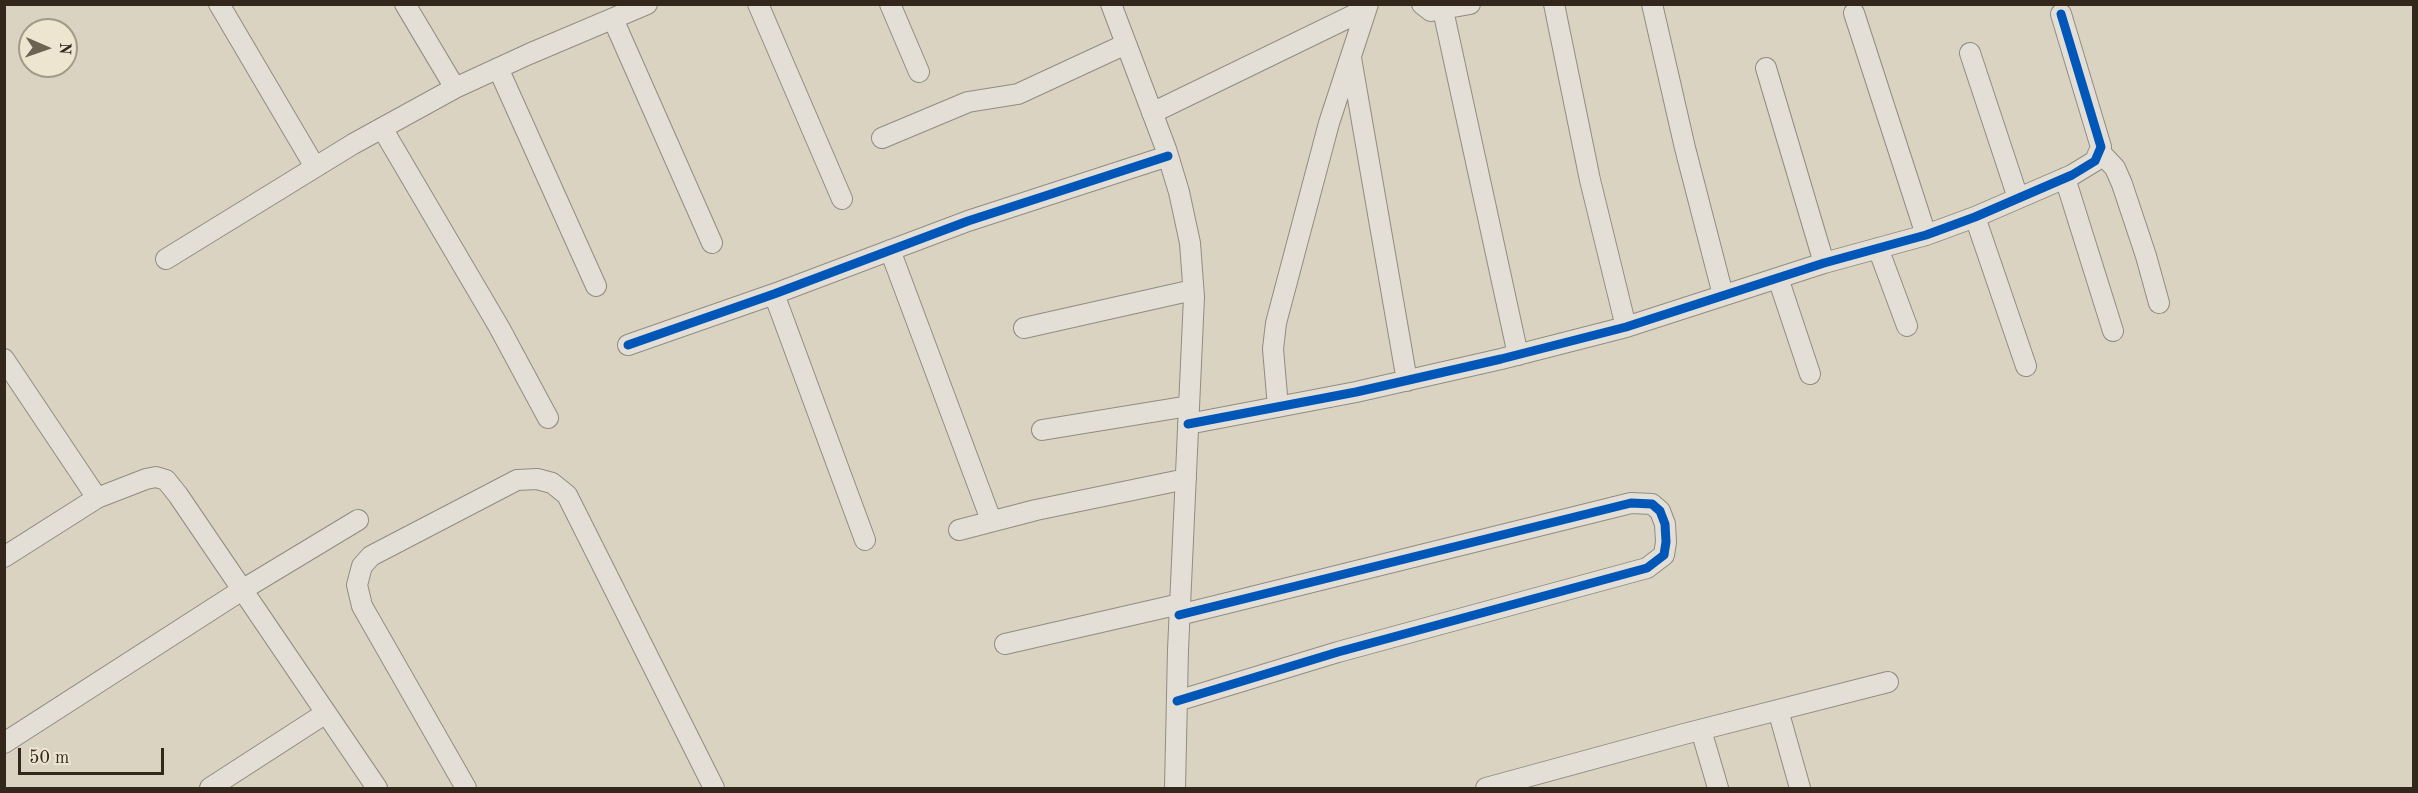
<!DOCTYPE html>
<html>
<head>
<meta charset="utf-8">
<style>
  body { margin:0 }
  #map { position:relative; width:2418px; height:793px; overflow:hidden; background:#dad3c2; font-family:"Old Standard TT",serif }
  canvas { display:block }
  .frame { position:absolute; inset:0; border:6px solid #33261b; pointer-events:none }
  .north { position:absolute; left:18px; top:18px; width:60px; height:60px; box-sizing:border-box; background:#eee5d1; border:2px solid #a39988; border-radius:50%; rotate:92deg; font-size:16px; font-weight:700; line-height:24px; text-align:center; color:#33261b }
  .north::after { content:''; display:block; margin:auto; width:21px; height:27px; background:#6d6355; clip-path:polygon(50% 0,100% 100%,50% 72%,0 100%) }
  .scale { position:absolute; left:18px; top:748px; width:146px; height:27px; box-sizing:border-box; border:3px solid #33261b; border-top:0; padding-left:8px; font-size:18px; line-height:21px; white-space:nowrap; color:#33261b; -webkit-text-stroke:4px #eee5d1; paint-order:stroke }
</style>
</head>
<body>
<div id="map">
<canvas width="2418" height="793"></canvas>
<div class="frame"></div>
<div class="north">N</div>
<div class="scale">50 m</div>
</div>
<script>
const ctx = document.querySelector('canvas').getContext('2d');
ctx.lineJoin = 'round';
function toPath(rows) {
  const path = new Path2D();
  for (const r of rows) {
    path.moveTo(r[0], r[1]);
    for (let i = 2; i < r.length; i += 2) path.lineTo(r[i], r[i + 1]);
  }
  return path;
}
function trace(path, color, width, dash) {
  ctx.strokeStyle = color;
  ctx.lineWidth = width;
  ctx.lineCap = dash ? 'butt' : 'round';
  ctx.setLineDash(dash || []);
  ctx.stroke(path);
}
const minor = toPath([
  [219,4,315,167],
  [405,4,455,88],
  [758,4,842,199],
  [890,4,919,72],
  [1111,4,1166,149,1179,192,1190,243,1194,297,1178,650,1175,788],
  [1422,4,1431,11,1470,4],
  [1554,4,1590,180,1626,327],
  [1652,4,1685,148,1723,295],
  [1443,10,1518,355],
  [1854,13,1926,235],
  [613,19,712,243],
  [1970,53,2018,198],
  [1351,58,1407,381],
  [498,68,596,286],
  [1766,68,1824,263],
  [1152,113,1366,9],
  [382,128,499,327,548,418],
  [882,138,968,102,1018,94,1126,44],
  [2100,152,2115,168,2122,184,2146,256,2159,303],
  [2065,178,2113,331],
  [1975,217,2026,366],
  [1878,248,1907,326],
  [890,250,991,520],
  [166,259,353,144,455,88,529,54,647,4],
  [1778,278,1810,374],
  [774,294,865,540],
  [1024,328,1193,290],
  [628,345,774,294,968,221,1168,156],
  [4,359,97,498],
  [1278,407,1273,349,1276,323,1329,123,1368,4],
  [1188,424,1356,392,1501,359,1626,327,1824,263,1926,235,1975,217,2072,175,2095,161,2101,147,2061,14],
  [1042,430,1189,406],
  [959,530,1036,510,1186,479],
  [4,557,97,498,146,479,156,477,166,480,178,495,377,788],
  [1005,644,1180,604],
  [1177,701,1338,652,1647,568,1664,555,1666,542,1665,524,1660,511,1652,504,1631,503,1179,615],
  [1778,710,1800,788],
  [1701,730,1718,788],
  [4,743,242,590,358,520],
  [210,788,326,713],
  [466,788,362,606,357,585,362,566,371,556,517,480,537,479,552,483,567,495,714,788],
  [1486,788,1684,734,1888,682]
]);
const cycleway = toPath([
  [628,345,774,294,968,221,1168,156],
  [1188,424,1356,392,1501,359,1626,327,1824,263,1926,235,1975,217,2072,175,2095,161,2101,147,2061,14],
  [1177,701,1338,652,1647,568,1664,555,1666,542,1665,524,1660,511,1652,504,1631,503,1179,615]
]);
trace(minor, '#918c81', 22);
trace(minor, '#e3dfd6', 20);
trace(cycleway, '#0057b8', 9);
</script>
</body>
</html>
